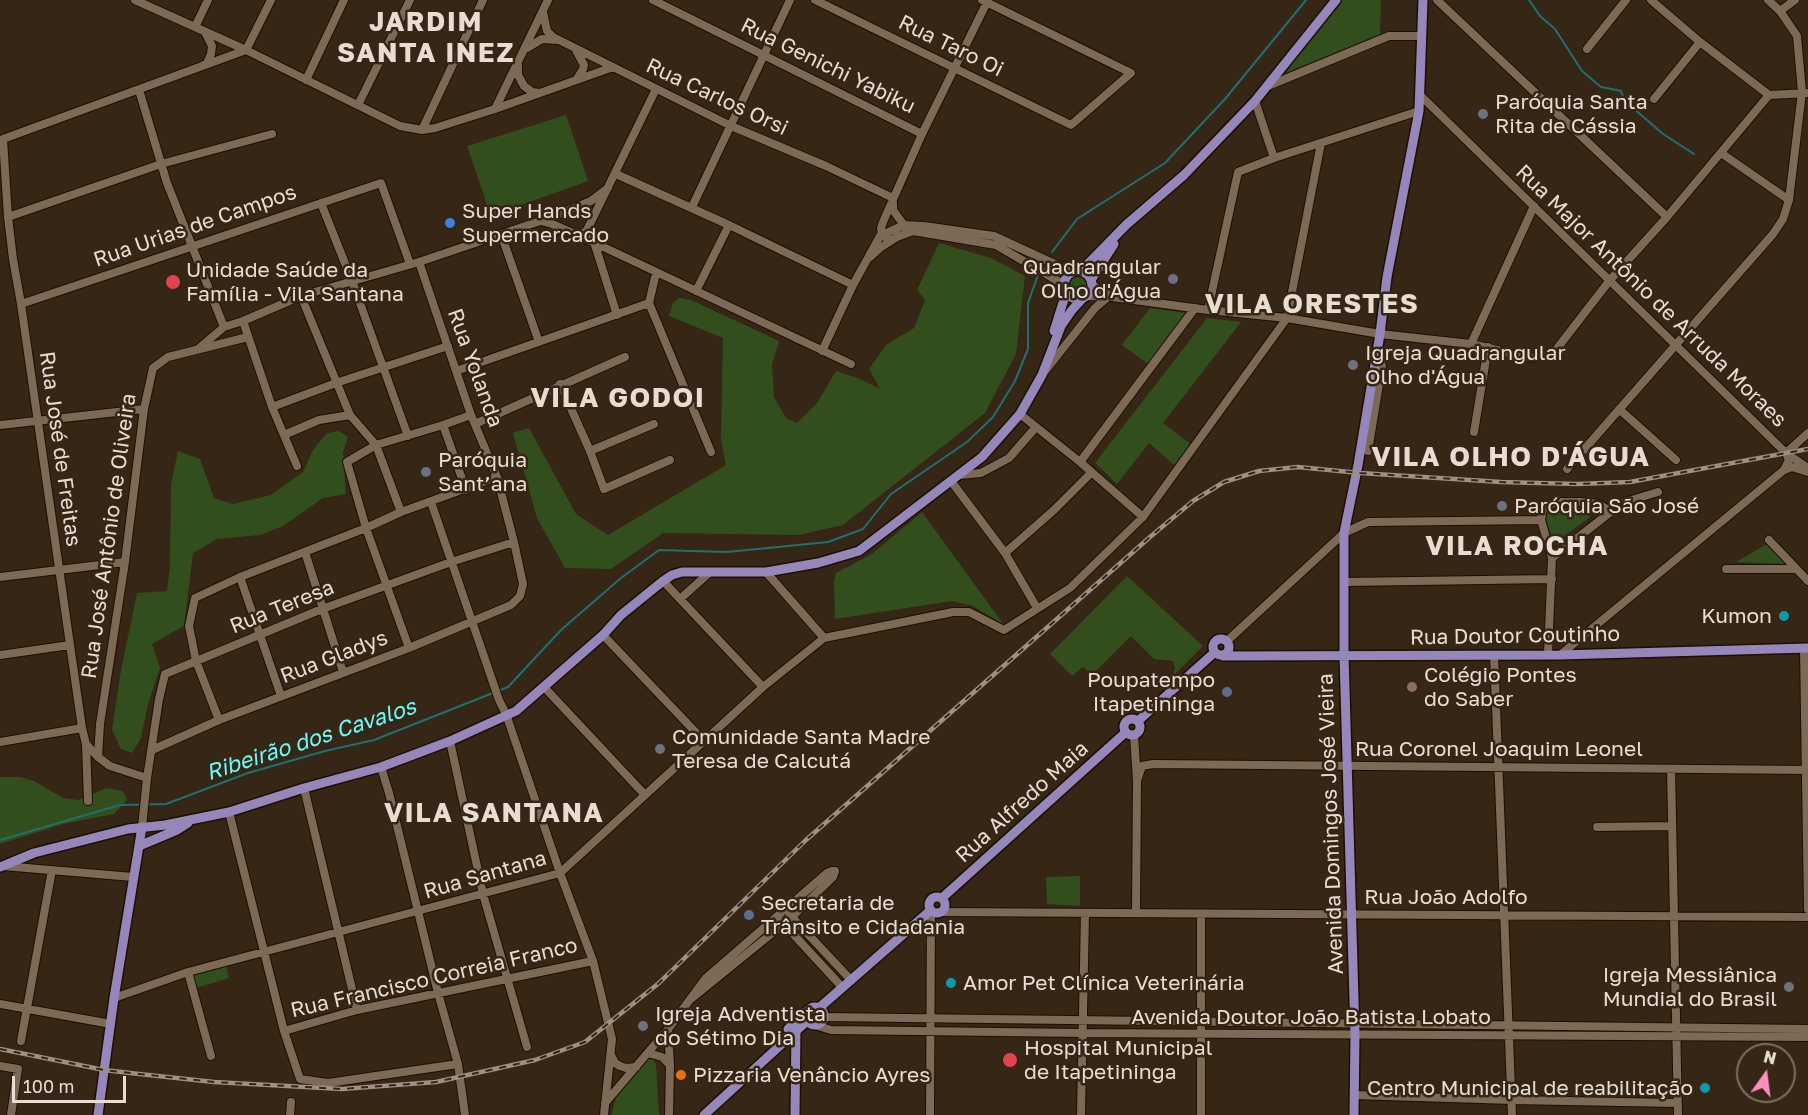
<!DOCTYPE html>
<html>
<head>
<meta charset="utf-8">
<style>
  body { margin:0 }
  #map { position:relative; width:1808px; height:1115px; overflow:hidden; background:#362616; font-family:"Golos Text",sans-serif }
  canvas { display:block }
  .north { position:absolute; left:1736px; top:1043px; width:60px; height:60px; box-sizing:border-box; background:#362616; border:2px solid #7d6f62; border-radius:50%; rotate:14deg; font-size:16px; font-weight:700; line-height:24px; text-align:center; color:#e8ddd3 }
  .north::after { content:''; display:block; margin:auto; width:21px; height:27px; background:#fe8ebd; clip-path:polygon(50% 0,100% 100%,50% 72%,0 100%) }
  .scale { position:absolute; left:12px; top:1076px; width:114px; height:27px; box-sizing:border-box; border:3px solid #e8ddd3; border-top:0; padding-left:8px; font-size:18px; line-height:21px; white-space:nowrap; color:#e8ddd3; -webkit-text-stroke:4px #362616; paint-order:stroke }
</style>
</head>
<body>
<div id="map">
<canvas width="1808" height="1115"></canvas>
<div class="north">N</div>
<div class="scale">100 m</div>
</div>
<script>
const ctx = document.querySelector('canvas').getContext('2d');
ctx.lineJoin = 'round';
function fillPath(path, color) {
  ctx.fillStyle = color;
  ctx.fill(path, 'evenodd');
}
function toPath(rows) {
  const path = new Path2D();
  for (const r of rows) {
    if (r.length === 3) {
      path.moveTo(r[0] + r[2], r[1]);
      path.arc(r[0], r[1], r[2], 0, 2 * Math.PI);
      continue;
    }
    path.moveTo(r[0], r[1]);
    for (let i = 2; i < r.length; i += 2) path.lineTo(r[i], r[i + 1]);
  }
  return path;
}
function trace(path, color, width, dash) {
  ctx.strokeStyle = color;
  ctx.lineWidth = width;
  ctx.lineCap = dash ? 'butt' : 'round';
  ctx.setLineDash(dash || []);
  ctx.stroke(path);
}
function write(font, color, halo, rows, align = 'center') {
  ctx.font = font + ' "Golos Text",sans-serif';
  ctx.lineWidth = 5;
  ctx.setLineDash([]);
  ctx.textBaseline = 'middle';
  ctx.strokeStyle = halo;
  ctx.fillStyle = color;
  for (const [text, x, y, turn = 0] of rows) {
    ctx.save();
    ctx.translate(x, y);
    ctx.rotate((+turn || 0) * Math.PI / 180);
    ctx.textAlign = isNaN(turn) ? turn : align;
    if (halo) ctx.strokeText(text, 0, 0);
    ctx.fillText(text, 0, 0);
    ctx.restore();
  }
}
const green = toPath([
  [1342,0,1381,0,1380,34,1285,73,1321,24],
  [566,115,588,181,491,216,467,146],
  [939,243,991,258,1025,276,1016,354,985,413,843,525,798,535,663,533,611,569,565,568,537,518,513,433,529,428,576,514,608,535,726,465,721,440,723,338,669,316,673,303,679,298,691,300,779,341,772,364,774,397,786,418,797,423,817,403,836,371,860,379,880,389,869,369,886,345,914,328,925,300,917,290],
  [1078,285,11],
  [1150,308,1186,313,1148,364,1122,345],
  [1207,318,1241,322,1163,423,1192,445,1174,465,1149,443,1117,484,1095,463],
  [339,431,348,437,343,452,346,494,323,498,283,526,260,535,217,539,193,553,184,626,152,644,160,668,148,704,141,738,132,753,121,749,112,730,121,670,137,593,167,591,170,566,171,484,178,451,200,459,214,498,233,504,271,495,303,472,313,450,327,433],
  [1589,509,1593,513,1588,519,1554,543,1543,512],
  [922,512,1004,625,973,606,952,601,835,619,834,581,836,573,872,554],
  [1767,544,1785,564,1736,562],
  [1127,576,1203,646,1173,676,1175,668,1173,661,1154,659,1131,636,1092,675,1083,667,1072,676,1050,654],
  [0,777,20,777,34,781,63,798,79,800,106,788,123,791,127,800,114,814,63,824,0,844],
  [1080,876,1080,906,1047,904,1046,877],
  [226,963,229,978,196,988,191,973],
  [653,1058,656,1065,659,1115,611,1115,618,1091,643,1060]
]);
const stream = toPath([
  [1529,0,1540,16,1555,29,1582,71,1601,87,1621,91,1625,101,1663,134,1694,154],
  [1052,252,1077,219,1165,163,1225,99,1306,0],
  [0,840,120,805,166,804,248,773,325,751,374,740,508,687,561,630,621,578,659,550,727,552,828,542,863,529,891,494,967,442,993,417,1015,381,1028,349,1028,303,1038,275]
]);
const minor = toPath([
  [135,0,246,50,400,126,422,130,435,128,495,109,613,67],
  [653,0,922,134],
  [815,0,1071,125,1131,73,982,0],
  [1437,0,1667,217],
  [1651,0,1700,42,1769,95],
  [1780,11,1795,0],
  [543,12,547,31,553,37,731,126,826,166,893,198],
  [195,27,208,0],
  [527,48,542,39,558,40],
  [1587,49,1626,0],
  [576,50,584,65,583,69,577,79],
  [202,66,207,63,211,54,212,46,205,32],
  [518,66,518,75,524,86,532,92,539,93],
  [306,80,344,0],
  [1268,86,1389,36,1422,36],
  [139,90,167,183,224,327,243,321,272,407,297,466],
  [1420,95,1786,453,1808,468],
  [1654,99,1700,42],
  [1255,101,1274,158],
  [358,105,410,0],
  [495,109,548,0],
  [422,130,483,0],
  [1721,153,1789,200],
  [616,174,729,225,853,285],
  [321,203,352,281,408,436],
  [893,203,893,210,906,228],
  [692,207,790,0],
  [8,217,161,164,272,134],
  [541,221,552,224,595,243,851,364],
  [589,226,617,315],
  [501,234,539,342],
  [576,234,584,233,587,230,656,89],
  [892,240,886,238,882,234,881,228,883,222,922,134,988,0],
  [870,257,880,248,897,237,913,231,996,245,1063,284],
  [1092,284,1100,291,1111,296],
  [696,291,729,225],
  [301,296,350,415],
  [1087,296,1112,297,1208,310,1287,318,1380,334,1471,344,1532,358,1552,355,1610,280,1667,217,1769,95,1808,93],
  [649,303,711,452],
  [21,304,381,183,410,264],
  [1208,310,1238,172,1274,158,1419,111],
  [243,321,301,296,419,262,546,219,591,201,608,188],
  [1471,344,1534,206],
  [198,349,224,327],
  [822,351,853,285,880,236,904,225,924,226,994,236,1072,272],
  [456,371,649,303,656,273],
  [1045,371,1095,308,1108,297],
  [560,384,590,451,604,489,670,460],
  [272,407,336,383,448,346],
  [1619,409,1676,460],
  [1020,414,1080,462,1143,517],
  [475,424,625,357],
  [0,425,144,409],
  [443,425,466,490],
  [1474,432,1488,347],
  [284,435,319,420,350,415,376,445,401,512],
  [590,451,654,424],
  [1368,451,1382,366,1376,354],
  [1786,453,1808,433],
  [1080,462,1195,308],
  [1567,469,1773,234,1783,219,1789,200,1802,92,1797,36,1780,11,1768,0],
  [1784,470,1792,467,1808,472],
  [959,475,981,473,1009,458,1036,427],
  [951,481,1005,553,1037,608],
  [431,502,499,700,506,714,560,873,593,961,612,1039,604,1115],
  [1769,540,1808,581],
  [305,552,343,672],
  [1005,553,1054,510,1091,473],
  [1552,558,1622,503,1658,492],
  [1726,569,1796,569],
  [766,572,824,638],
  [0,577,125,562],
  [240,577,281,696],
  [663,581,763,687],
  [1345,582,1552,579],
  [680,599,709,573],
  [603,635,704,741],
  [1227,641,1344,533,1368,522,1541,520],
  [409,648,366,528,347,462,376,445,443,425,471,415],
  [1804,648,1808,909],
  [1548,654,1552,558,1541,520,1543,508,1556,502,1581,502,1599,504,1611,512],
  [0,655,70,645],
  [1494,655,1512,1115],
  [1560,655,1784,470,1789,460,1786,453],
  [544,687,645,795],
  [219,720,196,661,189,626,195,598,240,577,366,528,401,512,497,477],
  [1134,735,1137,781,1136,913],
  [450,741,483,894,527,1047],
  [0,742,82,728],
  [86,744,88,801],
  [152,750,219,720,409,648,511,605,520,596,523,584,514,542,497,477,471,415,419,262],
  [98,757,86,744,82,728,21,304,13,259,8,217,3,139,246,50,271,0],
  [381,767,389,793,438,993,458,1064,465,1115],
  [1671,769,1678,1115],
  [147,778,110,766,98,757,100,724,125,562,144,409,153,368,168,357,248,337],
  [1137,781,1142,766,1153,764,1808,770],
  [304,788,357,1010],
  [229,812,284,1031,300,1079,328,1083,458,1064],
  [142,827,147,778,159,699,165,674,322,609,451,562,514,542],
  [1597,827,1672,826],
  [3,866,133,877],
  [940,912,1808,917],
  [1201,914,1201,1115],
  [790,915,851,980],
  [782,922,842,987],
  [188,972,211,1056],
  [114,998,188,972,560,873,763,687,824,638,953,612,969,612,1004,630,1070,588,1143,517,1287,318,1321,143],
  [0,1004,111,1024],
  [824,1017,1808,1029],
  [815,1025,831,1030,1083,1033,1808,1037],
  [668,1029,670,1065,669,1115],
  [284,1031,357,1010,593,961],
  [21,1041,52,870],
  [648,1053,662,1057,669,1064],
  [611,1055,615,1063,620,1066,626,1068,636,1067],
  [0,1066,18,1069,11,1115],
  [1354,1095,1512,1100,1677,1103],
  [605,1103,668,1029,706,978,827,873,832,871,835,871,833,877,792,917,691,999],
  [290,1115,291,1102],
  [930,1115,931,911],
  [1081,1115,1085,913]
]);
const major = toPath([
  [1078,285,14],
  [1081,271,1126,225,1184,175,1255,101,1336,0],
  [1091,280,1114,244],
  [1054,331,1066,293],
  [1221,647,8],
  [1223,656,1560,655,1808,648],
  [1132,727,8],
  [1138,721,1215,652],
  [139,846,177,830,188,823],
  [0,867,34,853,128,829,165,825,229,812,304,788,381,767,450,741,516,711,603,635,621,615,663,581,672,575,682,572,766,572,818,563,859,551,982,457,1020,414,1042,375,1061,326,1072,310,1083,298],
  [937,905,8],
  [942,898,1126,732],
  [815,1016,9],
  [819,1008,931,910],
  [788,1029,806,1012],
  [98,1115,114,998,142,827],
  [704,1115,807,1021],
  [795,1115,796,1027],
  [1354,1115,1355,1035,1344,655,1344,533,1358,465,1380,334,1387,277,1419,111,1423,0]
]);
const rail = toPath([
  [0,1049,104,1070,139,1074,214,1082,342,1089,436,1082,535,1060,585,1042,659,983,806,840,1150,537,1193,501,1224,482,1259,471,1298,467,1360,473,1501,482,1577,484,1630,482,1808,449]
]);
const markers = [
  [1483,114,6,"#6b7280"],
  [450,223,6,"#3f7fe0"],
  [1173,279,6,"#6b7280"],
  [173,282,8,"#e0444e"],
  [1353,365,6,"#6b7280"],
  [426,472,6,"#6b7280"],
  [1502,506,6,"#6b7280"],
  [1784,616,6,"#0f9aa8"],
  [1412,687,6,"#8d6e63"],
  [1227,692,6,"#5c6f8a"],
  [660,749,6,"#6b7280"],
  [749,915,6,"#5c6f8a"],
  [951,983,6,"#0f9aa8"],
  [1789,987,6,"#6b7280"],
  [643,1026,6,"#6b7280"],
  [1010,1060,8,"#e0444e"],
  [681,1075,6,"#e8710a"],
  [1705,1088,6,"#0f9aa8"]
];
const streetNames = [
  ["Rua Taro Oi",951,46,26],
  ["Rua Genichi Yabiku",828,66,26],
  ["Rua Carlos Orsi",717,97,25],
  ["Rua Urias de Campos",195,226,-19],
  ["Rua Major Antônio de Arruda Moraes",1651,296,44],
  ["Rua Yolanda",475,368,70],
  ["Rua José de Freitas",60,449,82],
  ["Rua José Antônio de Oliveira",109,536,-82],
  ["Rua Teresa",282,607,-22],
  ["Rua Doutor Coutinho",1515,636,-1],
  ["Rua Gladys",334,657,-21],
  ["Rua Coronel Joaquim Leonel",1499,749],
  ["Rua Alfredo Maia",1022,802,-42],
  ["Avenida Domingos José Vieira",1331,824,-92],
  ["Rua Santana",485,875,-16],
  ["Rua João Adolfo",1446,897],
  ["Rua Francisco Correia Franco",434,978,-13],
  ["Avenida Doutor João Batista Lobato",1311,1017]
];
const poiNames = [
  ["Paróquia Santa",1495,102],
  ["Rita de Cássia",1495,126],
  ["Super Hands",462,211],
  ["Supermercado",462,235],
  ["Quadrangular",1161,267,"right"],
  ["Olho d'Água",1161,291,"right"],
  ["Unidade Saúde da",186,270],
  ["Família - Vila Santana",186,294],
  ["Igreja Quadrangular",1365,353],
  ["Olho d'Água",1365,377],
  ["Paróquia",438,460],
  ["Sant’ana",438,484],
  ["Paróquia São José",1514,506],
  ["Kumon",1772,616,"right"],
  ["Colégio Pontes",1424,675],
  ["do Saber",1424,699],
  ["Poupatempo",1215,680,"right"],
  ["Itapetininga",1215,704,"right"],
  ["Comunidade Santa Madre",672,737],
  ["Teresa de Calcutá",672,761],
  ["Secretaria de",761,903],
  ["Trânsito e Cidadania",761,927],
  ["Igreja Messiânica",1777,975,"right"],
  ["Mundial do Brasil",1777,999,"right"],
  ["Amor Pet Clínica Veterinária",963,983],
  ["Igreja Adventista",655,1014],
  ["do Sétimo Dia",655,1038],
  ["Hospital Municipal",1024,1048],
  ["de Itapetininga",1024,1072],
  ["Pizzaria Venâncio Ayres",693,1075],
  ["Centro Municipal de reabilitação",1693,1088,"right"]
];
const waterNames = [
  ["Ribeirão dos Cavalos",311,740,-18]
];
const districtNames = [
  ["JARDIM",426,22],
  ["SANTA INEZ",426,53],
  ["VILA ORESTES",1312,304],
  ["VILA GODOI",618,398],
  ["VILA OLHO D'ÁGUA",1511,457],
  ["VILA ROCHA",1517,546],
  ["VILA SANTANA",494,813]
];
fillPath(green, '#324e1d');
trace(stream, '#207070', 2);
trace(minor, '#1d0f02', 10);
trace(major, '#1d0f02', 12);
trace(minor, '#7c6a57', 8);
trace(major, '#9687bb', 9);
trace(rail, '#9e9084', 4.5);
trace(rail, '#362616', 2, [7]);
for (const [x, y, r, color] of markers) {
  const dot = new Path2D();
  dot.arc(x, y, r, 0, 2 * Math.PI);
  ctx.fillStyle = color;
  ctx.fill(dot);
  trace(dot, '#362616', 2);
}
write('21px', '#e8ddd3', '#362616', streetNames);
write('21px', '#e8ddd3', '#362616', poiNames, 'left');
write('italic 22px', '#6af9fa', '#362616', waterNames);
ctx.letterSpacing = '1.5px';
write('bold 27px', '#e8ddd3', '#362616', districtNames);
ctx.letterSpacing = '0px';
</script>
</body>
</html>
